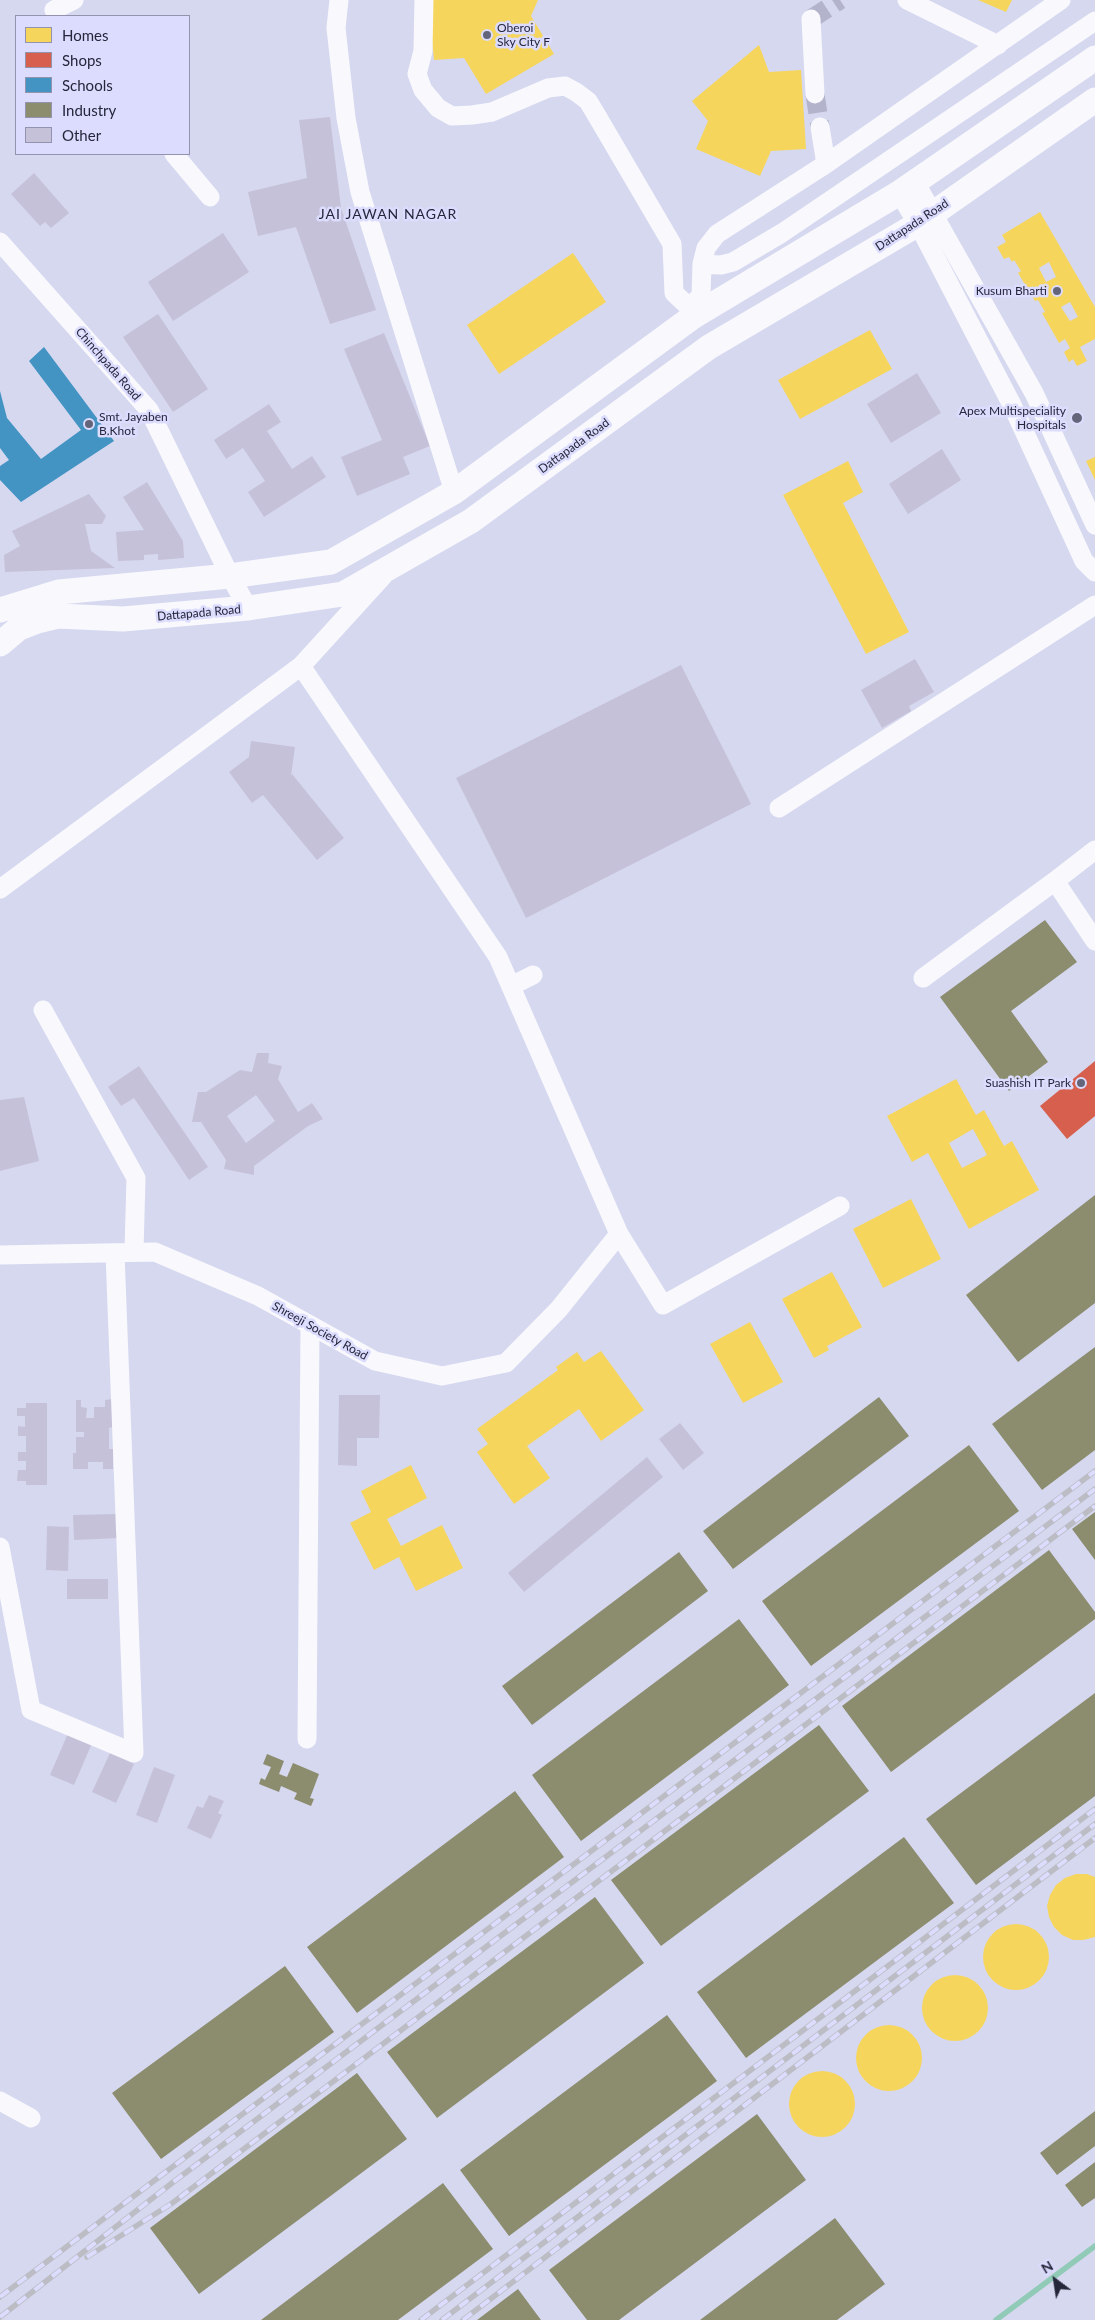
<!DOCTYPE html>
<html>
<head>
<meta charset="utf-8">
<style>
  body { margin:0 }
  #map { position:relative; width:1095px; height:2320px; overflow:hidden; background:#d6d8f0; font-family:Lato,sans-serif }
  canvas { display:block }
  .legend { position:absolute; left:15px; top:15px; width:175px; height:140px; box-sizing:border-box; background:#dbdcfe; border:1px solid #9393b0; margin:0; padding:6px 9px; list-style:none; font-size:15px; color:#26263b }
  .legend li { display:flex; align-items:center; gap:10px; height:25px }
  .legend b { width:25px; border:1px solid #9393b0 }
  .north { position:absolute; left:1030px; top:2255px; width:50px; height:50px; -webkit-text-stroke:4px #dbdcfe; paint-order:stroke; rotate:329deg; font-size:14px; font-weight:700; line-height:20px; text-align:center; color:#26263b }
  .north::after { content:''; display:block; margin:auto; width:18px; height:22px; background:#26263b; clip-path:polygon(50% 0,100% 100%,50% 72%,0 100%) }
</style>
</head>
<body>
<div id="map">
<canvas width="1095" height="2320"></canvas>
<ul class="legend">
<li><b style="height:14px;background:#f6d55c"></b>Homes</li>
<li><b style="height:14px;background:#d6604d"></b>Shops</li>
<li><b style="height:14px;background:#4393c3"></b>Schools</li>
<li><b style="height:14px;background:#8c8c6e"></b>Industry</li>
<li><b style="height:14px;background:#c5c1d9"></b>Other</li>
</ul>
<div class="north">N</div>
</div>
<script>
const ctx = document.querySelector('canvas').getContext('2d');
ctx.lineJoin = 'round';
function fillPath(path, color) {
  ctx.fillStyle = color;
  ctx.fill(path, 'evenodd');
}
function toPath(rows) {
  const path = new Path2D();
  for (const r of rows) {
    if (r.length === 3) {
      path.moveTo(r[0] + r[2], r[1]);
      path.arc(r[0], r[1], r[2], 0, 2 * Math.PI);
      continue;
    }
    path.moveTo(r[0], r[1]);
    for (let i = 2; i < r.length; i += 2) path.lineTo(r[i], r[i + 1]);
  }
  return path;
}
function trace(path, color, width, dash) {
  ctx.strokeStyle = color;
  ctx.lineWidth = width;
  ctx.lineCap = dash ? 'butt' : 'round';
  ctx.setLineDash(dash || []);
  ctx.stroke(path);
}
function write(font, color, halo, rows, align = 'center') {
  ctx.font = font + ' Lato,sans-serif';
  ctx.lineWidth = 5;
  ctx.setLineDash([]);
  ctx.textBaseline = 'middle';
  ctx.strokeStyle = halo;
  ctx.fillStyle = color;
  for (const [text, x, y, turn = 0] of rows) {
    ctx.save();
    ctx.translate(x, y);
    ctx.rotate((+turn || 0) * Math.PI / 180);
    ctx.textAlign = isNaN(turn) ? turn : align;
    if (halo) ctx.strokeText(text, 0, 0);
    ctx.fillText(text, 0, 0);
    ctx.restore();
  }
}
const homes = toPath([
  [428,0,538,0,531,16,554,54,486,94,464,58,434,60],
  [978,0,1012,0,1006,12],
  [759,45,769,72,801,70,806,149,771,151,760,176,696,149,708,121,692,101],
  [1040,212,1095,307,1095,339,1080,347,1087,361,1077,366,1073,359,1069,362,1064,352,1070,348,1065,339,1059,343,1042,313,1045,312,1038,300,1035,301,1018,273,1021,271,1014,260,1012,262,1009,257,1004,259,997,247,1006,242,1002,235],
  [1049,262,1056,277,1046,282,1039,268],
  [1070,302,1078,317,1070,321,1061,307],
  [573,253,606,302,499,374,467,325],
  [870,330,892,369,800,419,778,380],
  [1095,457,1095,480,1086,461],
  [848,461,863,492,843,503,909,632,866,654,783,495],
  [956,1079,976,1115,984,1110,1004,1146,1012,1141,1039,1190,969,1229,928,1153,912,1162,887,1116],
  [973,1129,987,1155,962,1168,949,1143],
  [911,1199,941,1259,883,1288,853,1229],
  [832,1272,862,1327,827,1346,829,1350,814,1358,782,1299],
  [750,1322,783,1382,743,1403,710,1344],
  [601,1351,644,1410,601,1441,579,1409,527,1446,550,1478,514,1504,477,1452,488,1444,477,1429,558,1370,556,1367,577,1352,584,1362],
  [411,1465,427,1498,387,1519,401,1546,442,1525,463,1568,416,1591,399,1557,374,1570,350,1523,371,1512,361,1491],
  [1076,1874,1087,1874,1095,1877,1095,1937,1083,1940,1073,1940,1062,1935,1054,1927,1049,1917,1047,1906,1050,1895,1056,1885,1065,1878],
  [1016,1957,33],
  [955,2008,33],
  [889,2058,33],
  [822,2104,33]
]);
const shops = toPath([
  [1095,1061,1095,1116,1067,1139,1040,1106]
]);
const schools = toPath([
  [44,347,114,441,21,502,0,480,0,466,9,460,0,448,0,391,7,418,41,459,81,430,29,361]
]);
const industry = toPath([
  [1045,920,1077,962,1011,1011,1048,1062,1009,1091,940,997],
  [1095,1195,1095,1303,1018,1362,966,1295],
  [1095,1347,1095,1450,1042,1490,992,1424],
  [879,1397,909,1436,733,1569,703,1531],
  [969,1445,1019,1511,811,1666,762,1601],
  [1095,1512,1095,1560,1072,1529],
  [1049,1550,1095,1612,1095,1619,891,1772,842,1706],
  [679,1552,708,1591,532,1725,502,1686],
  [739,1619,789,1685,581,1841,532,1775],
  [1095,1693,1095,1796,976,1885,926,1819],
  [819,1725,869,1791,661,1946,611,1880],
  [267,1754,284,1761,279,1774,287,1777,293,1763,319,1774,310,1798,314,1799,311,1806,294,1799,297,1793,281,1786,279,1792,259,1784,261,1778,265,1780,271,1767,263,1764],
  [515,1791,564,1857,357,2013,307,1947],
  [904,1837,954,1903,746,2058,697,1992],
  [595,1897,644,1963,437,2118,387,2052],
  [285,1966,334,2032,161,2159,112,2093],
  [667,2015,717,2081,509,2236,460,2170],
  [357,2073,407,2139,199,2294,150,2228],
  [1095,2111,1095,2146,1057,2175,1040,2153],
  [757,2114,806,2180,619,2320,587,2320,549,2270],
  [1095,2162,1095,2198,1082,2207,1065,2185],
  [443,2183,493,2249,398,2320,261,2320],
  [835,2218,885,2284,837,2320,700,2320],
  [518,2289,541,2320,477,2320]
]);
const stream = toPath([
  [996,2320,1095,2246]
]);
const building = toPath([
  [330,117,341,208,376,310,330,324,296,227,258,236,248,192,307,178,299,120],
  [34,173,69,213,51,228,45,222,40,226,11,194],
  [223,233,249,272,173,321,148,282],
  [158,314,208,389,173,412,123,337],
  [384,333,430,446,403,457,410,474,357,496,341,457,382,440,344,349],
  [917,373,941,413,891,443,867,404],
  [269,404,281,422,267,431,292,469,312,456,326,477,264,517,248,492,265,481,243,448,226,459,214,440],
  [942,449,961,480,908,514,889,484],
  [147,482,183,541,184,558,158,560,158,554,144,555,144,560,118,561,116,532,144,530,123,497],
  [89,494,106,516,102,524,85,524,91,551,115,568,5,572,4,555,20,546,12,531],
  [915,659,934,692,909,706,911,711,882,728,861,690],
  [681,665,751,804,526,918,456,778],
  [251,741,295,747,291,776,292,774,344,838,317,860,263,795,252,803,229,772,249,757],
  [257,1053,269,1053,268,1063,282,1066,278,1079,298,1112,312,1103,323,1119,308,1126,254,1166,254,1175,224,1169,226,1160,201,1122,192,1122,198,1092,206,1092,240,1070,252,1072],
  [256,1095,275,1121,246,1143,227,1116],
  [139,1066,208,1167,189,1180,134,1098,121,1106,108,1087],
  [24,1097,39,1161,0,1171,0,1100],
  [339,1395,380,1395,379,1438,357,1438,357,1466,338,1465],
  [113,1399,113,1427,109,1428,109,1449,113,1449,113,1469,103,1469,103,1462,88,1462,88,1469,73,1469,73,1453,76,1453,76,1437,84,1437,84,1432,76,1432,76,1400,81,1400,81,1407,87,1408,86,1418,94,1418,94,1407,105,1407,105,1400],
  [26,1403,47,1403,47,1485,26,1485,26,1481,17,1481,18,1470,26,1470,26,1461,18,1461,18,1452,26,1452,26,1436,18,1436,18,1426,25,1427,25,1416,17,1416,17,1408,26,1408],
  [680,1423,704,1453,683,1470,659,1439],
  [647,1457,663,1477,524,1592,508,1573],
  [118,1514,119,1538,74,1540,73,1515],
  [47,1526,69,1527,68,1571,46,1570],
  [67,1579,108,1579,108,1599,67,1599],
  [69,1731,93,1741,74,1785,50,1775],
  [110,1753,134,1764,116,1803,92,1792],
  [154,1767,175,1775,157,1823,136,1815],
  [209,1795,224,1801,218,1813,222,1815,211,1839,187,1828,197,1806,203,1808]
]);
const minorTunnel = toPath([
  [811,19,840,0],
  [815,94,820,127]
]);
const minor = toPath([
  [339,0,336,28,346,118,360,192,454,492],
  [424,0,423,51,417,74,423,90,438,108,452,116,472,115,492,112,548,88,565,86,576,92,588,101,597,116,672,244,674,293,689,307,694,316],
  [907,0,998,45],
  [54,10,74,0],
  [811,19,815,94],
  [820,127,826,164],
  [174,154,210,197],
  [915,182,1034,393,1095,525],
  [899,193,918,224,1012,405,1084,561,1095,572],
  [0,242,149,410,230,576,248,608],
  [702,264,721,265,733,262,782,233,1095,21],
  [689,307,701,296,702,264,706,248,717,234,826,164,1061,0],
  [301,666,498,957,619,1234,663,1305,840,1206],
  [779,808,1095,605],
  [1095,850,1055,881,1095,941],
  [0,889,301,666,383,576],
  [923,978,1055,881],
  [511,986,533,975],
  [43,1010,136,1178,134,1251],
  [0,1255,155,1252,258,1296,375,1361,442,1376,506,1363,559,1309,619,1234],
  [0,1547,31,1710,134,1753,115,1253],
  [307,1739,310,1325],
  [0,2101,31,2118]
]);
const major = toPath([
  [0,610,59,592,230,576,331,562,454,492,694,316,899,193,1095,58],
  [0,644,19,628,37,621,58,616,123,619,248,608,343,594,471,521,709,347,918,224,1095,100]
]);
const rail = toPath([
  [87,2257,171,2204,1095,1506],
  [0,2297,1095,1471],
  [0,2317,172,2183,1095,1489],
  [421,2320,1095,1809],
  [442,2320,1095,1824],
  [463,2320,1095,1838]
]);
const markers = [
  [487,35,5,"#64647a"],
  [1057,291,5,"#64647a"],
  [1077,418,6,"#64647a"],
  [89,424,5,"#64647a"],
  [1081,1083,5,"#64647a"]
];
const poiNames = [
  ["Oberoi",497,28,"left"],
  ["Sky City F",497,42,"left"],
  ["Kusum Bharti",1047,291],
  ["Apex Multispeciality",1066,411],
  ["Hospitals",1066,425],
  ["Smt. Jayaben",99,417,"left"],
  ["B.Khot",99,431,"left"],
  ["Suashish IT Park",1071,1083]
];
const streetNames = [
  ["Dattapada Road",912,225,-33],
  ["Chinchpada Road",108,364,49],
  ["Dattapada Road",574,446,-36],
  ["Dattapada Road",199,613,-5],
  ["Shreeji Society Road",320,1331,29]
];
const neighbourhoodNames = [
  ["JAI JAWAN NAGAR",388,214]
];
fillPath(homes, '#f6d55c');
fillPath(shops, '#d6604d');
fillPath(schools, '#4393c3');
fillPath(industry, '#8c8c6e');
trace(stream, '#91cab7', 5.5);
fillPath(building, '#c5c1d9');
trace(minorTunnel, '#b3b4cc', 19, [19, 9]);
trace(minor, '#f9f9fd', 19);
trace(major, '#f9f9fd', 25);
trace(rail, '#bcbdc4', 5.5);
trace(rail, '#dbdcfe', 4, [11]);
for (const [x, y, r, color] of markers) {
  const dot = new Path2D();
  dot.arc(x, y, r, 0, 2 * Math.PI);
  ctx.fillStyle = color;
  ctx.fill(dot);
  trace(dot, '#dbdcfe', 2);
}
write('12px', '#26263b', '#dbdcfe', poiNames, 'right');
write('12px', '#26263b', '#dbdcfe', streetNames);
ctx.letterSpacing = '1px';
write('14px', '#26263b', '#dbdcfe', neighbourhoodNames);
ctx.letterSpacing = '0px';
</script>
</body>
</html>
